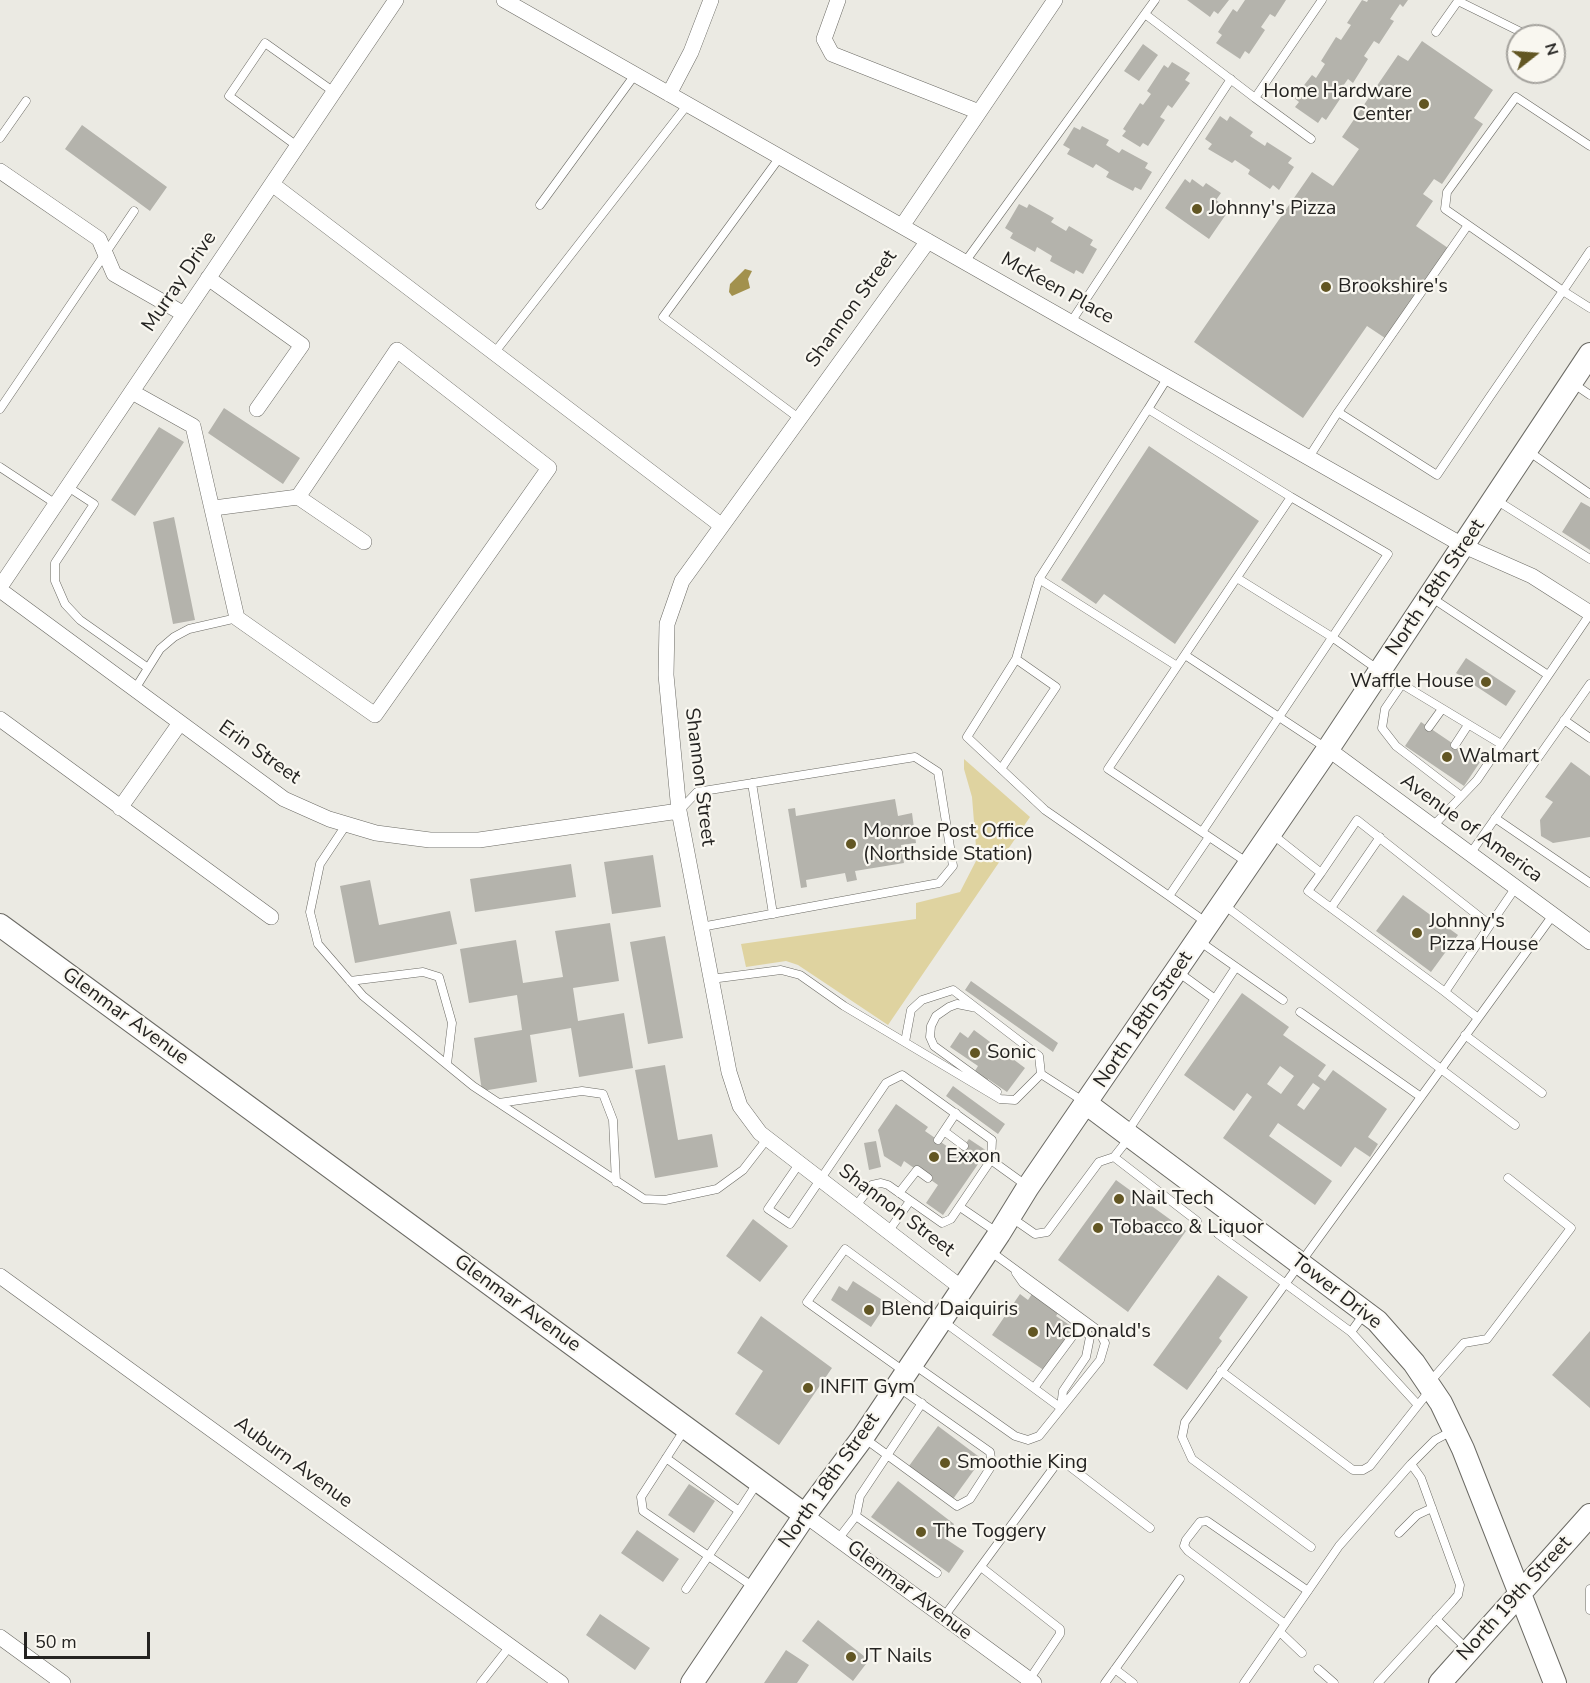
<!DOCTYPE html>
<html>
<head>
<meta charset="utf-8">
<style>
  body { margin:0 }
  #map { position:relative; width:1590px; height:1683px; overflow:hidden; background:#ebeae3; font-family:"Nunito Sans",sans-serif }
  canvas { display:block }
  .north { position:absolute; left:1506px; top:24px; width:60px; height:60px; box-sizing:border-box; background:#f9f7f0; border:2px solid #a4a29d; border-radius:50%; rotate:73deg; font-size:16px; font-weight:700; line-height:24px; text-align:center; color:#242321 }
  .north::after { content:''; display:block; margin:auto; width:21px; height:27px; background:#625623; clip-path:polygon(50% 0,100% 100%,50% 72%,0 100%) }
  .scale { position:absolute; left:24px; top:1632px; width:126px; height:27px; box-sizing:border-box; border:3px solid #242321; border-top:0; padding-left:8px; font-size:18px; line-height:21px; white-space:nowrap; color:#242321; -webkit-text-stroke:4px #f9f7f0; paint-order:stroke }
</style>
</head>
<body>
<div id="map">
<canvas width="1590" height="1683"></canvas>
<div class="north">N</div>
<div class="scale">50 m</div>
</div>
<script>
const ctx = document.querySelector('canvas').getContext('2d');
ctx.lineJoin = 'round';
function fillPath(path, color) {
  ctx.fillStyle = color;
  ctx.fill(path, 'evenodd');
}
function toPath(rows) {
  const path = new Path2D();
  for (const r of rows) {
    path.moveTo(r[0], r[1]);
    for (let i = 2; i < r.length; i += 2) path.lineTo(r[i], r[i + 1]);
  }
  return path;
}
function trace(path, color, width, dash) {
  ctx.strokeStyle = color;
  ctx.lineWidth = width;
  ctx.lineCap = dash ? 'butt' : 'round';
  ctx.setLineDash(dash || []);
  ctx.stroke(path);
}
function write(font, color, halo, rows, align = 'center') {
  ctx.font = font + ' "Nunito Sans",sans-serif';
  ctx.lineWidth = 4.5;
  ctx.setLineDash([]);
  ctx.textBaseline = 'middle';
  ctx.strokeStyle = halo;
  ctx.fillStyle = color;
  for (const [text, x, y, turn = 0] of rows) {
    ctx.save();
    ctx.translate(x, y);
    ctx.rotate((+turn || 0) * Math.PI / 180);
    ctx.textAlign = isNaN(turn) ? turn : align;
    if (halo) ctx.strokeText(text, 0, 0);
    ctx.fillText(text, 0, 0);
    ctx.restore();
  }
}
const green = toPath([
  [964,759,1030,817,888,1025,798,965,786,961,746,967,741,944,916,919,916,903,960,892,977,859,972,797,964,769]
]);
const water = toPath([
  [745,269,752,271,748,279,750,288,732,296,729,292,730,284]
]);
const building = toPath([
  [1187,0,1229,0,1218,14,1214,11,1210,17],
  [1245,0,1286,0,1275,17,1270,14,1261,27,1265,30,1249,54,1245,51,1240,59,1216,43,1222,35,1218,32,1233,9,1237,12],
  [1362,0,1367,2,1368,0,1408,0,1403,7,1400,4,1390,19,1394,21,1379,44,1374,41,1364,56,1368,59,1353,83,1348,79,1338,93,1342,96,1326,120,1322,117,1318,123,1295,107,1299,102,1294,98,1312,75,1316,78,1325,64,1321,61,1336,37,1341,40,1351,25,1347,23],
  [1422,41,1493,90,1474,118,1483,124,1442,184,1434,179,1423,194,1433,201,1416,226,1448,248,1385,338,1367,326,1303,418,1194,342,1312,172,1333,186,1359,149,1342,137,1398,55,1408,61],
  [1143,44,1158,55,1139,81,1124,71],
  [1172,62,1190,73,1185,80,1190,83,1172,108,1168,105,1160,117,1165,120,1148,146,1143,143,1140,147,1122,136,1126,131,1123,129,1140,103,1143,105,1151,94,1147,91,1164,65,1168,68],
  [1220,116,1227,121,1230,116,1253,132,1250,136,1265,146,1267,142,1292,158,1288,163,1294,167,1279,190,1273,185,1270,189,1248,174,1250,170,1235,160,1232,163,1208,149,1212,144,1205,139],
  [82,125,167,187,150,211,65,149],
  [1082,126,1109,140,1106,145,1119,153,1122,149,1148,163,1145,168,1152,172,1141,190,1135,187,1133,191,1106,177,1109,172,1096,164,1093,168,1067,154,1070,149,1063,145,1074,127,1080,130],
  [1185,179,1190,183,1192,179,1203,187,1206,183,1221,193,1216,200,1229,210,1209,239,1165,208],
  [1019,204,1027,208,1029,204,1054,218,1051,222,1066,231,1069,226,1093,240,1090,245,1097,249,1083,274,1076,270,1074,274,1050,261,1052,256,1037,247,1035,252,1010,238,1013,233,1005,228],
  [224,408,300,458,283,484,208,433],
  [159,427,184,442,135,516,111,500],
  [1149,446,1259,521,1175,644,1104,594,1096,604,1061,580],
  [1581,502,1590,507,1590,550,1562,532],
  [174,517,195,620,173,624,153,522],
  [1466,658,1516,691,1506,706,1456,673],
  [1421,722,1480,762,1464,786,1405,746],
  [1571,762,1590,776,1590,837,1553,843,1541,836,1540,820,1553,802,1545,797],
  [895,799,898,816,912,813,916,843,901,845,904,863,855,871,857,880,847,882,845,873,806,880,807,887,801,888,788,809,795,808,796,816],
  [653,855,661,907,612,914,604,862],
  [571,864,576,897,475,912,470,879],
  [370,880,379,925,450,911,457,944,355,963,340,886],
  [1403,895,1458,935,1431,972,1376,931],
  [610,923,619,981,573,988,578,1021,624,1013,633,1068,579,1077,571,1028,530,1035,537,1082,482,1091,474,1038,522,1030,517,995,469,1003,460,949,516,940,523,983,563,977,555,931],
  [665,936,683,1038,648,1044,630,942],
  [971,981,1058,1043,1053,1052,965,990],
  [1242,993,1289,1027,1283,1035,1326,1065,1318,1076,1325,1081,1333,1070,1387,1109,1368,1137,1378,1144,1370,1157,1355,1147,1341,1167,1278,1123,1269,1136,1332,1181,1315,1205,1223,1138,1252,1097,1247,1093,1234,1111,1184,1075],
  [1280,1066,1294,1076,1281,1094,1267,1084],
  [1313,1083,1320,1088,1304,1110,1297,1105],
  [974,1030,1025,1068,1007,1092,988,1079,986,1082,973,1074,978,1066,950,1047,960,1032,968,1038],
  [665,1065,678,1140,712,1134,718,1167,655,1178,635,1070],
  [953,1086,1005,1124,998,1134,946,1096],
  [896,1104,928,1127,925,1131,958,1154,969,1139,987,1151,943,1215,926,1203,938,1185,904,1161,901,1167,884,1156,878,1130],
  [876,1141,881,1167,869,1170,864,1143],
  [1116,1180,1186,1231,1128,1312,1058,1260],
  [753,1219,788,1246,760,1282,726,1256],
  [1218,1275,1248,1297,1219,1338,1222,1341,1187,1390,1153,1365],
  [853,1281,887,1303,871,1327,831,1300,839,1286,847,1291],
  [1020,1294,1028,1300,1032,1294,1059,1312,1056,1316,1074,1328,1045,1371,992,1335],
  [761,1316,832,1368,779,1445,735,1414,763,1371,737,1353],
  [1590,1331,1590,1408,1552,1375],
  [938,1426,982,1459,953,1499,909,1466],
  [898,1481,954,1524,946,1539,964,1551,949,1573,871,1517],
  [689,1484,715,1501,694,1533,668,1515],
  [637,1530,679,1559,663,1582,621,1553],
  [600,1614,650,1648,635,1670,586,1635],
  [818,1620,869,1660,853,1681,802,1641],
  [786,1650,809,1665,797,1683,764,1683]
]);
const lane = toPath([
  [1145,14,1255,98,1322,0],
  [1436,32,1458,1,1529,36],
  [1255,98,1311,139],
  [0,138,26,101],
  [297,146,229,96,265,43,334,92],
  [780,157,663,317,800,419],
  [540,205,634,76],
  [1468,225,1445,209,1447,192,1516,97,1590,146],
  [1590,251,1563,291,1535,331,1489,398,1464,435,1437,475,1338,412,1468,225,1563,291,1590,308],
  [965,262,1155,0],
  [1071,322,1231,79],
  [495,352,688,104],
  [1574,384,1590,395],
  [0,409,134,211],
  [1148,409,1168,377],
  [1528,451,1590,494],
  [1309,457,1338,412],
  [0,467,56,504],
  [68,487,94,504,55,563,55,581,65,604,80,620,148,668],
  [1496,500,1590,559],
  [1237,578,1332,637,1380,671,1501,744],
  [1039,579,1177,666],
  [1432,598,1548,675],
  [1185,655,1326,748],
  [1402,684,1385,709,1382,728,1396,746,1461,796],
  [135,689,160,649,174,637,189,629,237,618],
  [1564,720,1590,738],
  [1429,727,1442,709],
  [1455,745,1468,725],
  [1001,769,1056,687,1016,659],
  [752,783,773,914],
  [680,810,697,792,915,757,938,772,953,866,939,883,701,927],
  [1495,818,1590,883],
  [346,825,320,864,310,912,318,944,363,996,473,1086,644,1199,665,1200,717,1189,743,1170,767,1139],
  [1433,826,1477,780,1590,614],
  [1202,832,1388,554,1291,497,1108,769,1202,832,1248,863],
  [1272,834,1321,873,1357,820,1490,925,1516,887],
  [1209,837,1169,896,1045,810,967,737,1016,659,1039,579,1148,409,1291,497],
  [1470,854,1590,684],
  [1321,873,1308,891,1445,992,1490,925],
  [1169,896,1207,923],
  [1224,905,1515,1125],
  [1331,908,1380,837],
  [1199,941,1283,1000],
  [1178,972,1215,999],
  [711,979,781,970,800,975,844,1006,1000,1099,1015,1100,1041,1074],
  [350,981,423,972,439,977,452,1023,447,1064],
  [1445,992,1478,1018],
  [972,1007,957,1004,949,1007,936,1016,931,1026,930,1037,934,1046,997,1092],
  [1300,1012,1421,1097],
  [1465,1035,1542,1093],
  [905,1042,911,1010,922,1000,953,990,1039,1056,1041,1074,1083,1101],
  [499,1103,582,1091,603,1094,613,1120,616,1182],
  [944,1131,964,1146],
  [1128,1131,1236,967],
  [938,1140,956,1113],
  [1114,1157,1129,1138],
  [799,1164,768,1209,790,1224,886,1083,902,1075,992,1140,991,1160,1027,1186],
  [899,1193,917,1170,928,1178],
  [855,1207,872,1185,881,1183,888,1185,942,1223,951,1219,991,1160],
  [960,1207,998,1233],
  [1012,1218,1035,1234,1047,1232,1099,1162,1114,1157,1197,1221],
  [888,1232,910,1201],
  [1218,1234,1351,1332,1418,1405],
  [1016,1273,1023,1283,1082,1326,1090,1337,1086,1357,1063,1391,1061,1407],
  [1351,1332,1364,1314],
  [913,1364,1015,1436,1028,1440,1039,1436,1100,1360,1105,1343,1099,1331,990,1251],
  [1221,1371,1353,1470,1363,1470,1370,1466,1430,1390],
  [905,1372,807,1302,845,1249,1061,1408],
  [1429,1383,1464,1343,1487,1339,1571,1228,1508,1178],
  [1034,1388,1083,1322],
  [685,1429,641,1497,643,1511,755,1588],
  [864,1438,957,1506,970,1499,992,1465,990,1452,898,1387],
  [666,1458,739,1511,758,1482],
  [856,1516,937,1573],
  [1399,1533,1417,1515,1432,1508],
  [839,1538,856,1516,860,1496,922,1403],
  [1311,1547,1192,1459,1182,1437,1185,1422,1553,915],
  [981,1567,1060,1629,1060,1634,1029,1680],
  [686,1589,739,1511],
  [1590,1589,1590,1610],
  [943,1618,1060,1459,1150,1528],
  [1436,1619,1468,1650],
  [1285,1624,1188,1551,1184,1546,1186,1540,1200,1522,1207,1521,1308,1591],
  [1280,1632,1302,1653],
  [1115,1669,1133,1683],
  [1318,1669,1334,1683],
  [481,1683,510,1646],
  [1105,1683,1180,1579],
  [1244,1683,1339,1546,1411,1464,1435,1440,1452,1431],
  [1378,1683,1452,1602,1458,1595,1460,1585,1421,1478,1411,1464]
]);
const street = toPath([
  [504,0,1464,546,1532,576,1590,613],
  [838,0,824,39,832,54,979,112],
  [669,94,691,52,711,0],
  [0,171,99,239,114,274,184,314],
  [272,184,722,526],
  [902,226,1055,0],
  [928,241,682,581,667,624,666,675,679,811,729,1072,740,1106,760,1133,963,1289],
  [208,278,302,345,257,409],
  [132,392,193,426,237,618,375,715,549,468,397,350,298,497],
  [214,508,298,497,364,542],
  [0,587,396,0],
  [0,590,284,799,329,819,376,833,430,840,479,840,679,811],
  [0,719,271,917],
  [1328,749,1590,942],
  [120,808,180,723],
  [0,1276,561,1683],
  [805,1515,1034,1683],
  [0,1637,63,1683]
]);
const secondary = toPath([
  [0,925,805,1515],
  [1087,1104,1377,1321,1414,1363,1441,1403,1463,1449,1555,1683],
  [692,1683,805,1515,863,1437,999,1234,1028,1187,1328,749,1590,354],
  [1440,1683,1590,1515]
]);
const markers = [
  [1424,104,6,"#625623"],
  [1197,209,6,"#625623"],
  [1326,287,6,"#625623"],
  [1486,682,6,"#625623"],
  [1447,757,6,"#625623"],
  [851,844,6,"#625623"],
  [1417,933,6,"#625623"],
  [975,1053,6,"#625623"],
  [934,1157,6,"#625623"],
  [1119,1199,6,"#625623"],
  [1098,1228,6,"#625623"],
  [869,1310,6,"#625623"],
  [1033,1332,6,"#625623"],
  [808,1388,6,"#625623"],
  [945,1463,6,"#625623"],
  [921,1532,6,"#625623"],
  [851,1657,6,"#625623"]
];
const poiNames = [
  ["Home Hardware",1412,92,"right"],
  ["Center",1412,115,"right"],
  ["Johnny's Pizza",1209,209],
  ["Brookshire's",1338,287],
  ["Waffle House",1474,682,"right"],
  ["Walmart",1459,757],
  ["Monroe Post Office",863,832],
  ["(Northside Station)",863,855],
  ["Johnny's",1429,922],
  ["Pizza House",1429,945],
  ["Sonic",987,1053],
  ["Exxon",946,1157],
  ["Nail Tech",1131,1199],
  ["Tobacco & Liquor",1110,1228],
  ["Blend Daiquiris",881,1310],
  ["McDonald's",1045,1332],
  ["INFIT Gym",820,1388],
  ["Smoothie King",957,1463],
  ["The Toggery",933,1532],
  ["JT Nails",863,1657]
];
const streetNames = [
  ["Murray Drive",180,282,-56],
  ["McKeen Place",1057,289,29],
  ["Shannon Street",852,309,-54],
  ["North 18th Street",1436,588,-56],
  ["Erin Street",259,753,35],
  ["Shannon Street",699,777,83],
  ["Avenue of America",1471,829,36],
  ["Glenmar Avenue",125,1017,36],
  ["North 18th Street",1144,1020,-56],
  ["Shannon Street",896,1211,37],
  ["Tower Drive",1336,1292,38],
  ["Glenmar Avenue",517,1304,36],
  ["Auburn Avenue",293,1463,36],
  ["North 18th Street",830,1481,-55],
  ["Glenmar Avenue",909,1591,37],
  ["North 19th Street",1515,1599,-48]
];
fillPath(green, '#dfd3a0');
fillPath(water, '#a2914d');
fillPath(building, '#b4b3ac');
trace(lane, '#6b6a64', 9);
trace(street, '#6b6a64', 16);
trace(secondary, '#6b6a64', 24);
trace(lane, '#fff', 8);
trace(street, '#fff', 15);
trace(secondary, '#fff', 22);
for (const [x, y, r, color] of markers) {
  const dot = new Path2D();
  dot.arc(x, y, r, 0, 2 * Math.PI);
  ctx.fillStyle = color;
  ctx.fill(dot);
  trace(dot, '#f9f7f0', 2);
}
write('20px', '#242321', '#f9f7f0', poiNames, 'left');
write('20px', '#242321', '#f9f7f0', streetNames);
</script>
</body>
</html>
